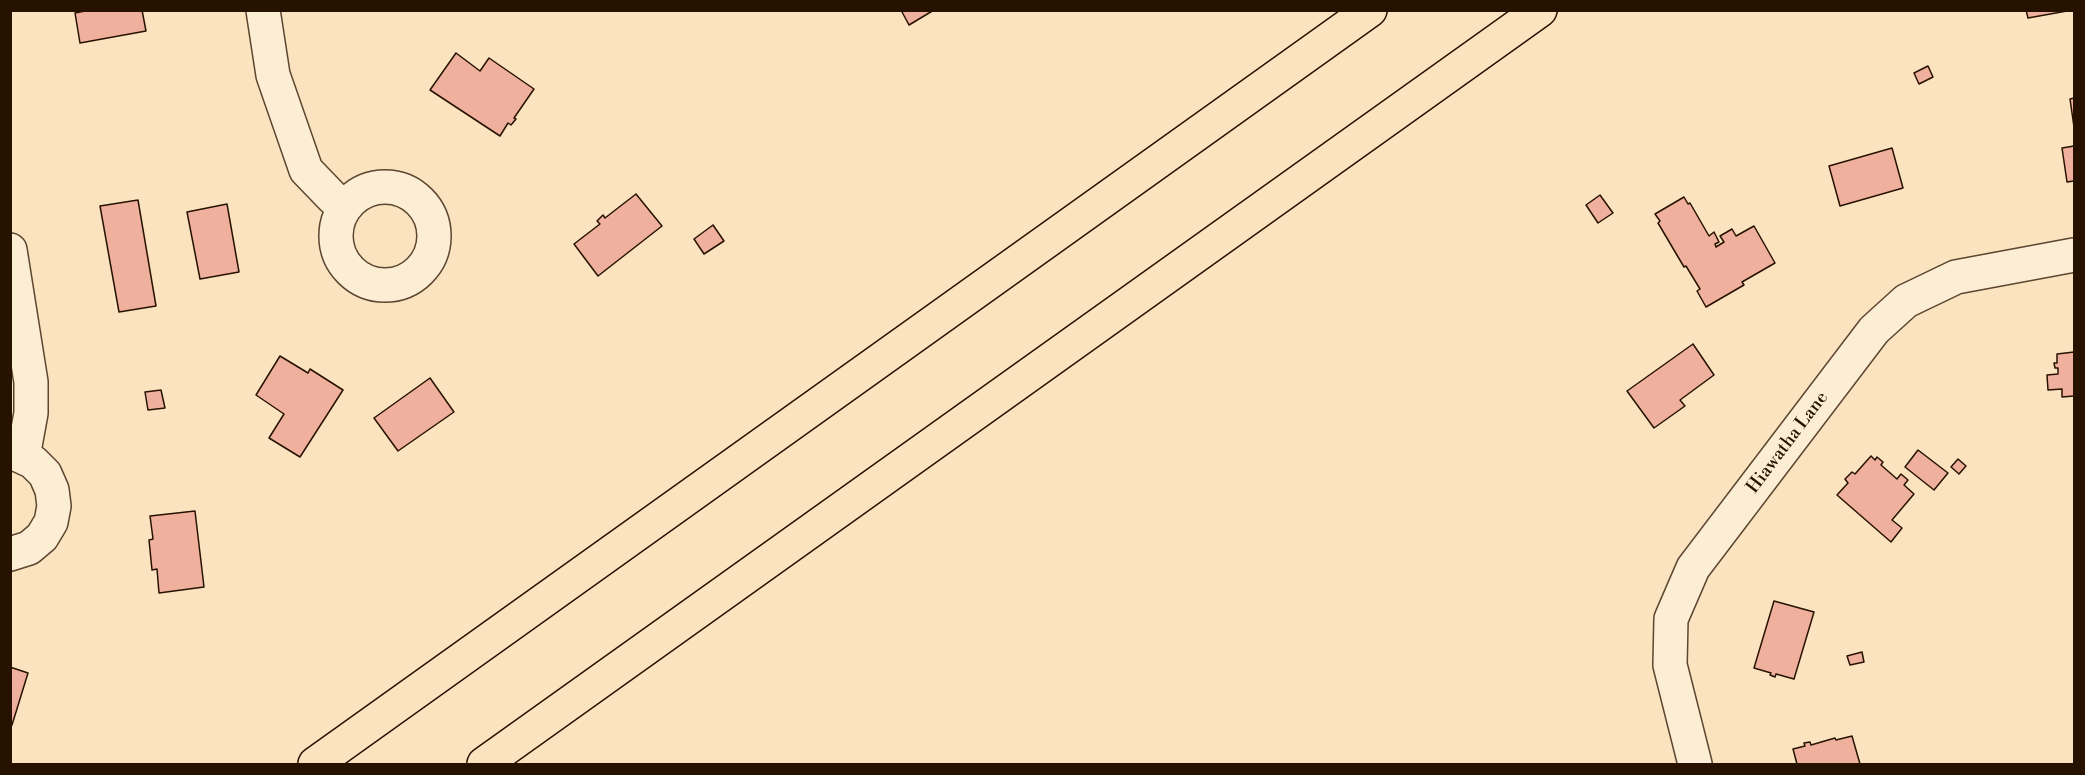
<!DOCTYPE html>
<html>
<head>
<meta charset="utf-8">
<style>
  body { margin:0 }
  #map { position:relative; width:2085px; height:775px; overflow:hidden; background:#fbe3bf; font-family:"Libre Bodoni",serif }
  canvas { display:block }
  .frame { position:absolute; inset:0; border:12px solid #271200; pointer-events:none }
</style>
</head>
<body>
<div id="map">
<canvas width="2085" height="775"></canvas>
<div class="frame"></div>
</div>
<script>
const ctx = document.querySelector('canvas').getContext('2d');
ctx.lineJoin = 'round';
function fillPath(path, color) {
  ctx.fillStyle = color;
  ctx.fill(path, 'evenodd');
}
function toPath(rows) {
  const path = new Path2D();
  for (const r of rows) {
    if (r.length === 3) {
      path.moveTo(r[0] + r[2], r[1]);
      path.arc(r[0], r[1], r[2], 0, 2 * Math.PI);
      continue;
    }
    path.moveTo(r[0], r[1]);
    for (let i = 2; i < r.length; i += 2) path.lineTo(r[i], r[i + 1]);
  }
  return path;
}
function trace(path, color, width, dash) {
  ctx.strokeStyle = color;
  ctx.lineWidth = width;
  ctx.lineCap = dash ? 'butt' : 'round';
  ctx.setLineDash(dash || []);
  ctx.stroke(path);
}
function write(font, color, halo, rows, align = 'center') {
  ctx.font = font + ' "Libre Bodoni",serif';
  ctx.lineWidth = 6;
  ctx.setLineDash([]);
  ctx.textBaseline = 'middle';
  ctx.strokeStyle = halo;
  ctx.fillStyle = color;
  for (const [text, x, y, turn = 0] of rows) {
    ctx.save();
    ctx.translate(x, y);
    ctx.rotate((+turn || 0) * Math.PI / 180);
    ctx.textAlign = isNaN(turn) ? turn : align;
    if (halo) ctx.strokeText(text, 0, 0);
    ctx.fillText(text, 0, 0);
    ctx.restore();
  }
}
const building = toPath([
  [90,10,142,10,146,31,80,43,75,13,90,10],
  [901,10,934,10,909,25,901,10],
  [2026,10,2067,10,2067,11,2028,18,2026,10],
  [456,53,480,71,489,58,534,89,514,118,516,119,511,125,508,123,500,136,430,90,456,53],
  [1928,66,1933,77,1919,84,1914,73,1928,66],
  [2074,98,2074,127,2070,99,2074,98],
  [2074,146,2074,181,2067,182,2062,148,2074,146],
  [1892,148,1903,188,1840,206,1829,166,1892,148],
  [636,194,662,226,598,276,574,244,600,224,597,221,603,215,605,218,636,194],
  [1600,195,1613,213,1598,223,1586,205,1600,195],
  [1684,197,1688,204,1690,203,1709,236,1714,232,1719,242,1715,244,1716,247,1724,242,1720,236,1732,229,1736,236,1754,226,1775,263,1742,282,1744,285,1706,307,1697,291,1700,289,1686,266,1684,267,1658,223,1660,221,1655,214,1684,197],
  [138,200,156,306,119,312,100,206,138,200],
  [227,204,239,272,200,279,187,212,227,204],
  [713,225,724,241,704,254,694,239,713,225],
  [1693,344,1714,375,1680,400,1685,406,1654,428,1627,391,1693,344],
  [2074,352,2074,396,2062,397,2062,389,2048,390,2047,375,2058,374,2058,368,2055,368,2054,363,2057,363,2057,354,2074,352],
  [280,356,308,373,310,369,343,390,300,457,269,438,284,414,256,395,280,356],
  [430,378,454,412,398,451,374,418,430,378],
  [161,390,165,408,148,410,145,392,161,390],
  [1918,450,1948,473,1934,490,1905,467,1918,450],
  [1871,456,1875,460,1877,457,1883,462,1881,465,1897,479,1901,474,1908,480,1904,485,1914,494,1892,520,1902,528,1891,542,1837,495,1848,483,1845,479,1852,472,1855,474,1871,456],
  [1958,459,1966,466,1959,474,1951,467,1958,459],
  [195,511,204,587,159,593,157,569,152,570,149,540,153,539,150,516,195,511],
  [1774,601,1814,612,1794,679,1776,674,1775,677,1770,675,1771,673,1754,668,1774,601],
  [1862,652,1864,662,1850,665,1847,656,1862,652],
  [10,667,28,673,12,725,10,724,10,667],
  [1852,736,1860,764,1797,764,1793,749,1805,746,1804,743,1810,742,1811,745,1835,738,1836,740,1852,736]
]);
const minor = toPath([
  [263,10,273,75,306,170,333,198,346,205],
  [385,236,49],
  [10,250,31,382,31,413,25,446,18,455],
  [10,454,18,455,33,462,45,474,52,490,54,506,51,522,42,537,29,548,10,554],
  [1695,764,1670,665,1671,619,1693,568,1874,330,1906,301,1956,277,2074,255]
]);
const motorway = toPath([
  [315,764,1370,10],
  [484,764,1540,10]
]);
const streetNames = [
  ["Hiawatha Lane",1788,443,-53]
];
fillPath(building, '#efb09d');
trace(building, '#271200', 1.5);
trace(minor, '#5c4630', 36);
trace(motorway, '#271200', 36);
trace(minor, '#fcedd5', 33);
trace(motorway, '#fbe3bf', 33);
write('18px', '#271200', '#fcedd5', streetNames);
</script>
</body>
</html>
